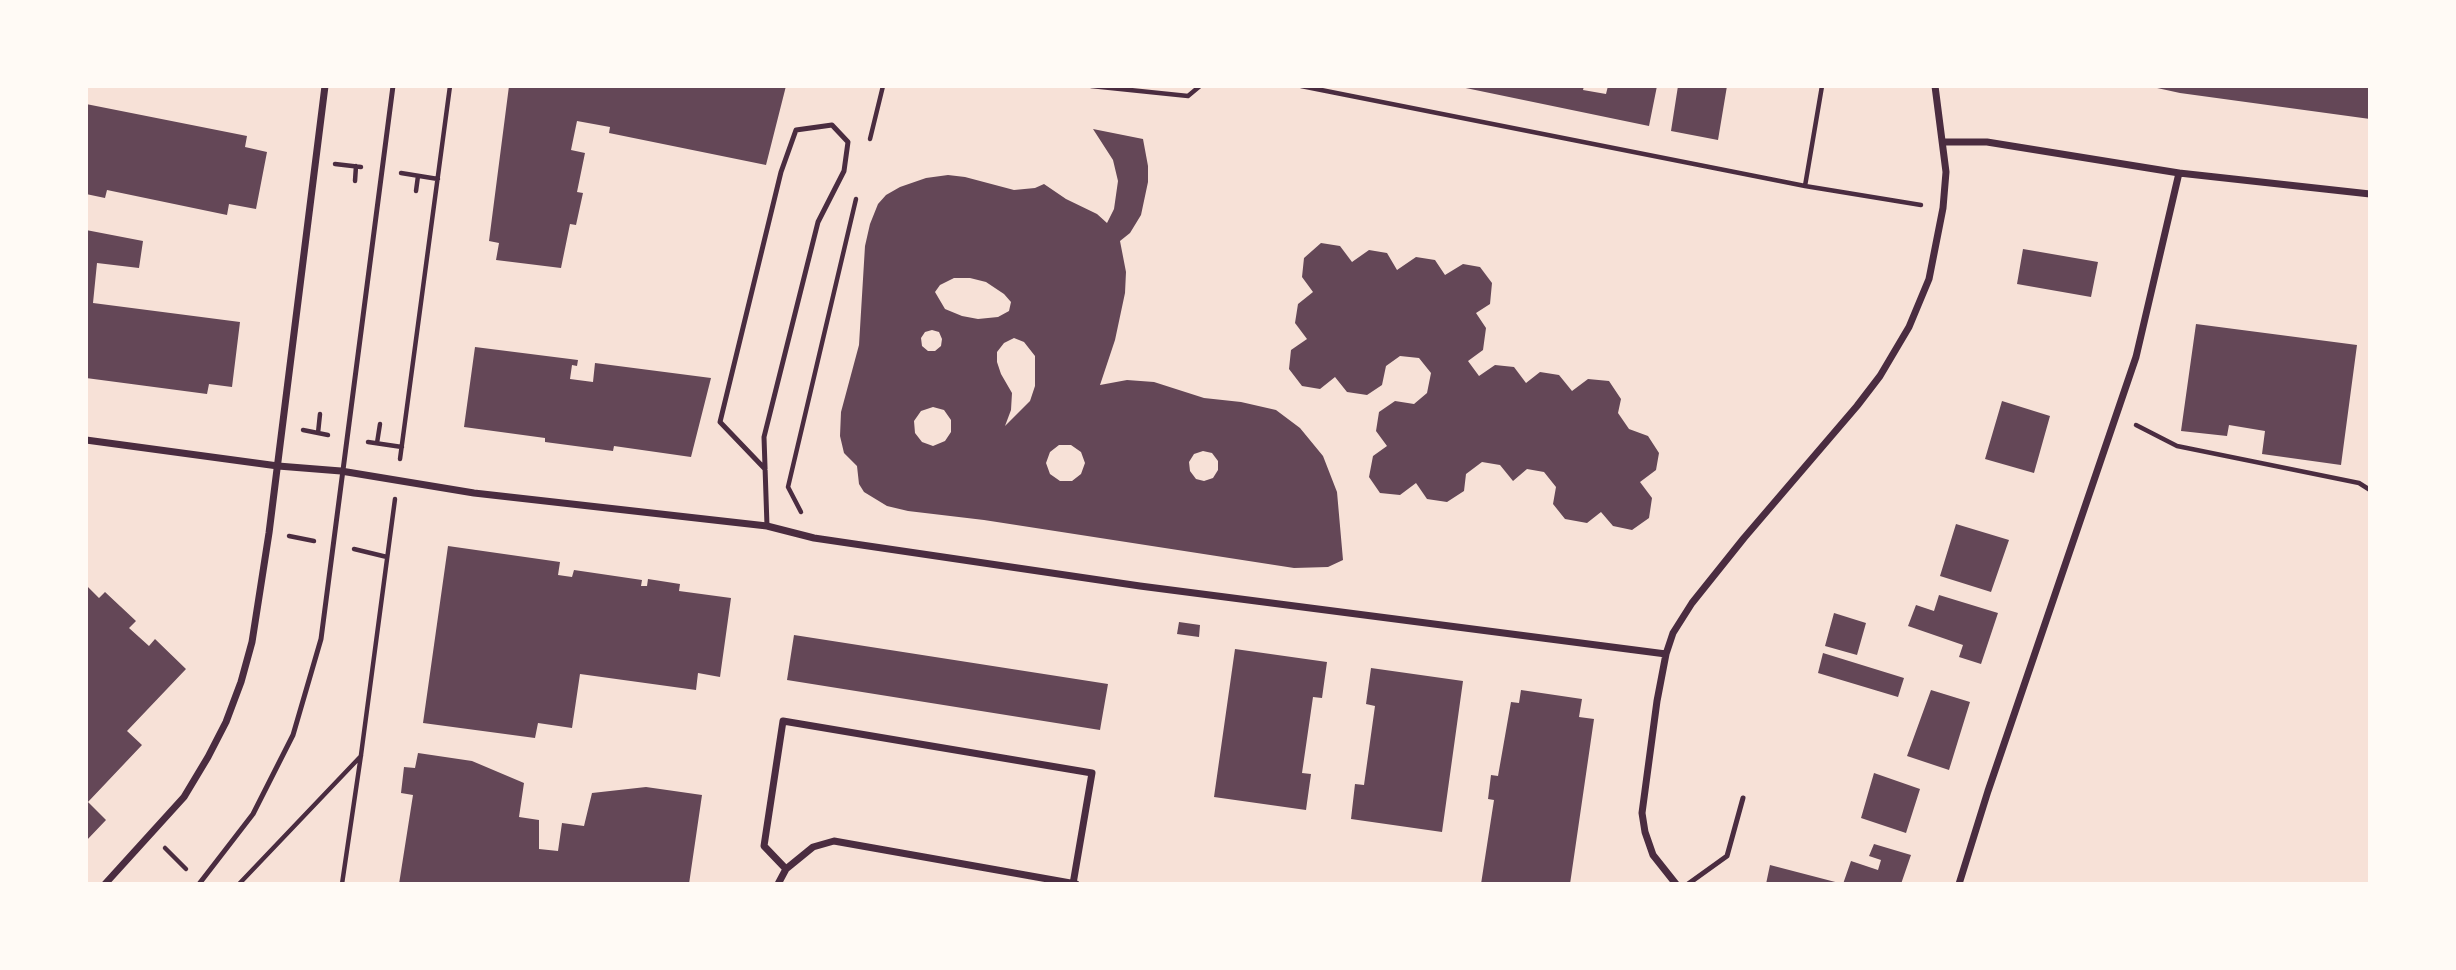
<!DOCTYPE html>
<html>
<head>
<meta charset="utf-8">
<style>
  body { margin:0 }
  #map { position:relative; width:2456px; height:970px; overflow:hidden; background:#f7e1d7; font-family:"Golos Text",sans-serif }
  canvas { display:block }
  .frame { position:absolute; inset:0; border:88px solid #fffaf5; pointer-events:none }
</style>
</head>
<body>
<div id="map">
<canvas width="2456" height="970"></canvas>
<div class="frame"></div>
</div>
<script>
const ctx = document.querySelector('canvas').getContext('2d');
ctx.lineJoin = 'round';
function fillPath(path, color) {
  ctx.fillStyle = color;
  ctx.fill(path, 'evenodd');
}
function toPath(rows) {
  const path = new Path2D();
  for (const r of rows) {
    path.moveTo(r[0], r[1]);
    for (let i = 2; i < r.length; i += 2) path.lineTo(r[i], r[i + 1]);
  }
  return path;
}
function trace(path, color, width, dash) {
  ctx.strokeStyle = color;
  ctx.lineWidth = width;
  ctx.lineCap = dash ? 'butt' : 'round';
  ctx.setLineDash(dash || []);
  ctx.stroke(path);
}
const building = toPath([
  [509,86,786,86,766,165,609,133,610,127,577,121,571,150,585,153,577,192,583,193,576,225,570,224,561,268,496,260,499,243,489,241],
  [1456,86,1584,86,1583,90,1606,94,1608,86,1657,86,1649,126],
  [1678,86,1727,86,1718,140,1671,131],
  [2148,86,2370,86,2370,119,2180,93],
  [86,104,247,136,245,147,267,152,256,209,229,204,227,215,107,190,105,198,86,194],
  [1093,129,1143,139,1148,166,1148,182,1141,215,1130,233,1120,241,1126,272,1125,293,1115,340,1100,385,1127,380,1154,382,1204,398,1241,402,1276,410,1300,428,1323,456,1337,492,1343,560,1328,567,1294,568,984,520,908,511,887,506,864,492,859,484,857,466,844,453,840,436,841,412,859,345,865,246,870,224,878,204,886,195,900,187,926,178,948,175,965,177,1014,190,1035,188,1044,184,1066,199,1097,214,1107,223,1114,209,1118,181,1113,160],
  [954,278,970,278,986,282,1004,294,1011,302,1009,311,998,317,978,319,962,316,945,309,935,292,940,285],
  [932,330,939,332,942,339,941,346,935,351,928,351,922,346,921,338,925,332],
  [1014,338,1024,342,1035,356,1035,386,1030,401,1005,426,1011,410,1012,393,1001,374,997,362,997,352,1004,343],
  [933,407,944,410,951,420,951,432,945,441,933,446,922,442,915,433,914,421,921,411],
  [1059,445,1071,445,1081,452,1085,463,1081,474,1072,481,1060,481,1050,474,1046,463,1050,452],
  [1203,451,1212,453,1218,461,1218,470,1213,478,1204,481,1196,479,1190,471,1189,462,1194,454],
  [86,230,143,241,139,268,97,263,93,303,240,322,232,387,209,384,207,394,86,378],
  [1321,243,1340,246,1352,262,1369,250,1387,253,1397,270,1416,257,1435,260,1445,275,1463,264,1480,267,1492,283,1490,304,1476,313,1486,328,1483,350,1468,361,1479,376,1495,365,1514,367,1526,383,1540,372,1559,375,1572,391,1588,379,1609,381,1621,399,1618,413,1629,429,1648,436,1659,453,1656,470,1640,482,1652,498,1649,518,1632,530,1613,526,1601,512,1587,523,1565,519,1553,504,1556,487,1544,472,1527,469,1513,481,1500,465,1482,462,1466,474,1464,491,1447,502,1427,499,1416,483,1400,495,1380,493,1369,477,1373,456,1387,446,1376,431,1379,412,1395,401,1414,404,1427,393,1431,373,1419,358,1400,356,1386,366,1382,385,1367,395,1347,392,1335,377,1320,389,1302,386,1289,369,1291,350,1307,339,1295,323,1298,304,1313,292,1302,277,1304,258],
  [2023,249,2098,262,2091,297,2017,284],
  [2196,324,2357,345,2341,465,2262,454,2265,431,2229,425,2227,436,2181,431],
  [475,347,578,360,577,366,572,365,570,379,593,382,595,363,711,378,691,457,614,446,613,451,545,442,545,438,464,427],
  [2002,401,2050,416,2034,473,1985,459],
  [1956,524,2009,540,1991,592,1940,576],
  [448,546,560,562,558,575,572,577,574,570,642,580,641,586,647,586,648,579,680,584,679,591,731,598,720,677,698,673,696,690,580,674,572,728,538,723,535,738,423,723],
  [86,585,99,598,105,592,136,621,129,628,149,646,155,639,186,669,127,731,142,745,88,802,106,820,86,841],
  [1939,595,1998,613,1981,664,1959,657,1963,645,1908,626,1916,605,1934,611],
  [1834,613,1866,623,1857,655,1825,646],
  [1179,622,1200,625,1199,637,1177,634],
  [794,635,1108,684,1100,730,787,680],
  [1235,649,1327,662,1322,698,1313,697,1302,773,1311,774,1306,810,1214,797],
  [1823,653,1904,678,1898,697,1818,673],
  [1371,668,1463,681,1442,832,1351,819,1355,784,1364,785,1375,706,1366,704],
  [1521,690,1582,699,1579,717,1594,719,1570,884,1481,884,1494,800,1488,799,1491,775,1498,776,1511,702,1519,703],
  [1931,690,1970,702,1949,770,1907,756],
  [418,753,472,761,524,783,519,817,539,820,539,849,558,851,562,823,584,826,592,793,646,787,702,795,689,884,399,884,413,795,401,793,404,767,415,768],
  [1874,773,1920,789,1906,833,1861,818],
  [1874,844,1911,855,1901,884,1766,884,1770,865,1843,884,1851,861,1878,870,1881,860,1869,856]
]);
const path = toPath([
  [1091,86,1188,96,1200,86],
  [1301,86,1805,186,1921,205],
  [870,139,883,86],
  [335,164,361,167],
  [401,173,438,179],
  [355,181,356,166],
  [1805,186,1822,86],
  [416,191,418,176],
  [2136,425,2177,446,2359,483,2370,490],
  [303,430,328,435],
  [318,433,320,414],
  [368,442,402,447],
  [377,443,380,424],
  [400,459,450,86],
  [801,512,788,487,856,199],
  [289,536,314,541],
  [354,549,387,557],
  [165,848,186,869],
  [239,884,361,756],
  [342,884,361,755,395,499]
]);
const service = toPath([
  [765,469,720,422,781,172,796,130,832,125,848,142,844,171,818,222,764,437,767,526],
  [199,884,253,814,293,735,321,639,393,86],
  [1688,884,1727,856,1743,798]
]);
const minor = toPath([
  [1943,142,1987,142,2179,173,2370,194],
  [86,440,278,466,341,471,474,493,767,526,814,538,1140,586,1666,654],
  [786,869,764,846,783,721,1092,773,1073,884],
  [105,884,184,797,208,757,226,722,241,682,252,642,269,533,325,86],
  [778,884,786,869,813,847,834,841,1076,884],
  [1676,884,1653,855,1645,832,1642,813,1657,701,1666,654,1673,633,1692,603,1744,538,1857,406,1880,376,1909,327,1929,279,1943,208,1946,172,1935,86],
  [1959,884,1988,791,2136,357,2179,173]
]);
fillPath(building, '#644757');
trace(path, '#4a2c40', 4.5);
trace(service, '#4a2c40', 5);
trace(minor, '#4a2c40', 7);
</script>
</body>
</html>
